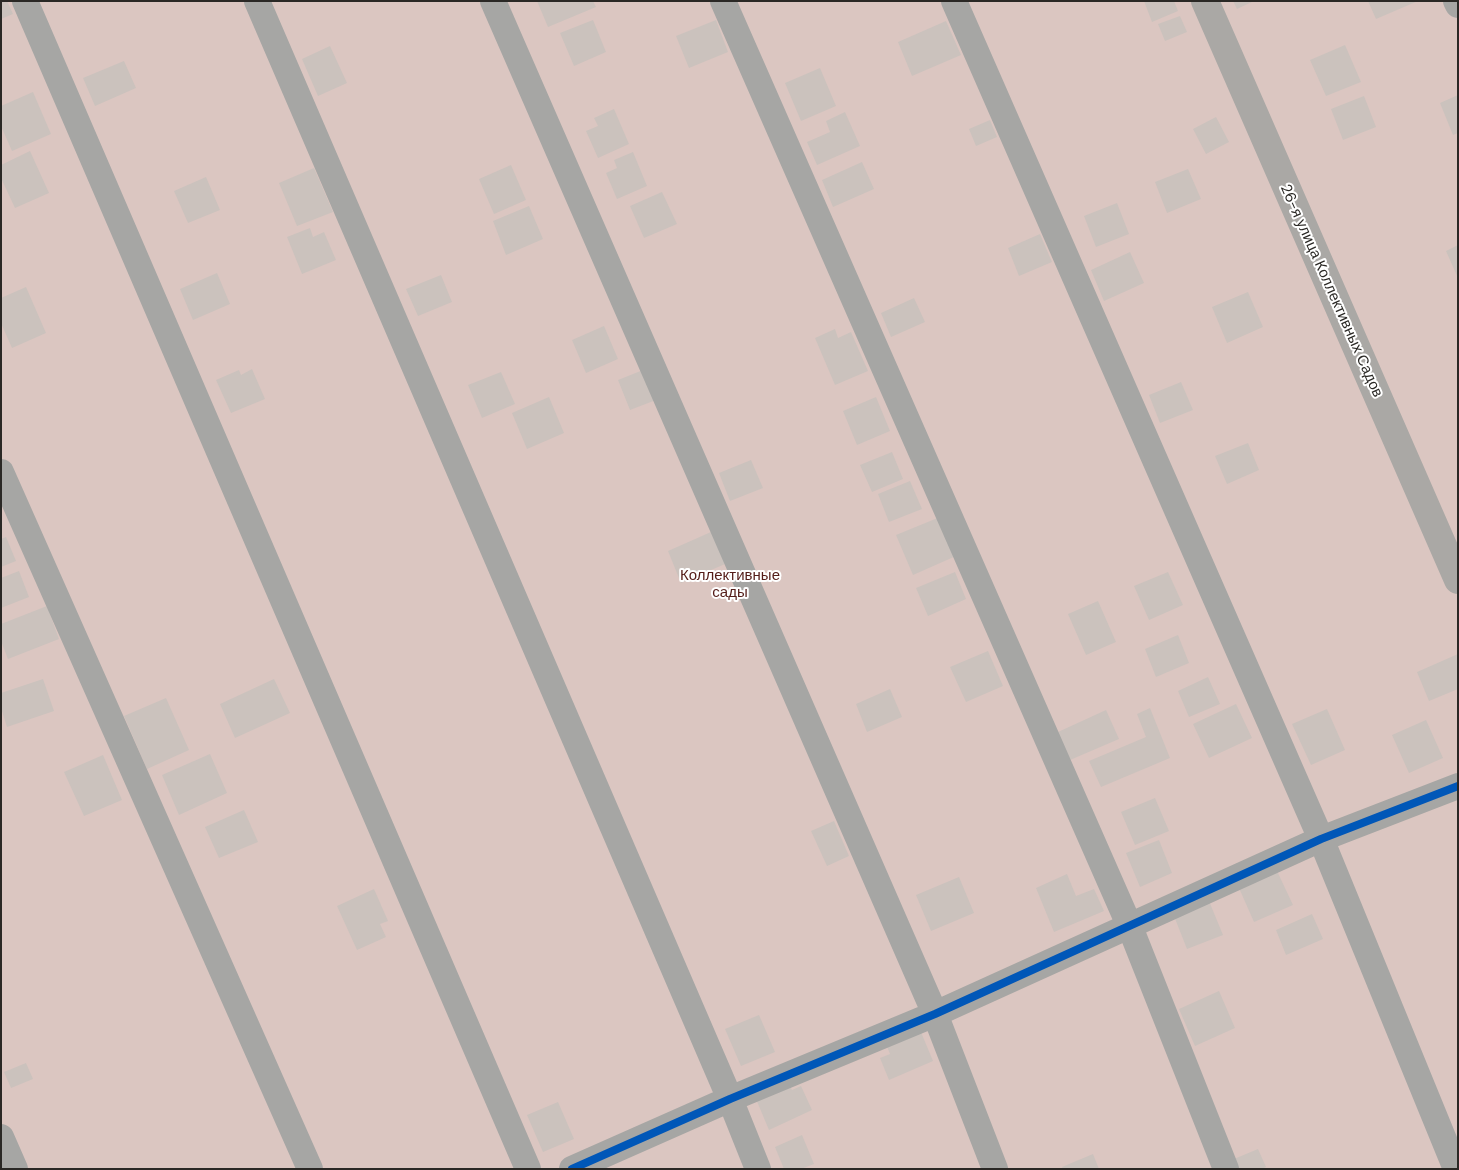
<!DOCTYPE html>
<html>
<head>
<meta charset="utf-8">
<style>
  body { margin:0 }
  #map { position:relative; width:1459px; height:1170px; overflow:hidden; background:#e7e4e0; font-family:"DM Sans",sans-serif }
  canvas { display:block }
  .frame { position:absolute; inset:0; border:2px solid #2a2825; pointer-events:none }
</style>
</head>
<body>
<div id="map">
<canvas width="1459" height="1170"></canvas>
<div class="frame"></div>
</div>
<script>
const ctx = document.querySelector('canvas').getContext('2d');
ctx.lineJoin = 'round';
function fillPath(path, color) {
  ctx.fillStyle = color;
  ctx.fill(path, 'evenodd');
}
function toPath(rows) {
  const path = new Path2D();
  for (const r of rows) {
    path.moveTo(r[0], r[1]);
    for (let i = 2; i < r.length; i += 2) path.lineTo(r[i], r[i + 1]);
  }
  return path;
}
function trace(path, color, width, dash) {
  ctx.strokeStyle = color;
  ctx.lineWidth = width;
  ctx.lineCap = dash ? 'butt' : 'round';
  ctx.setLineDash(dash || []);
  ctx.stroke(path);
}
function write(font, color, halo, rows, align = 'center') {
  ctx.font = font + ' "DM Sans",sans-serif';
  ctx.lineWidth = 4;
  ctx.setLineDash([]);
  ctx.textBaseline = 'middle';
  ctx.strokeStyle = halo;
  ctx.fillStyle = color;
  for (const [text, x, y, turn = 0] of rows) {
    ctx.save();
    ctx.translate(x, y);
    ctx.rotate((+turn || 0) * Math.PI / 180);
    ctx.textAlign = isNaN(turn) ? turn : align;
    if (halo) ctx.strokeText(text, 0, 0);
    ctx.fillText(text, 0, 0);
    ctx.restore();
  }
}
const green = toPath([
  [1,1,1458,1,1458,1169,1,1169]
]);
const building = toPath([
  [1,1,7,1,13,14,1,19],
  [537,1,593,1,596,7,548,27],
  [1144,1,1174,1,1178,11,1152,22],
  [1233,1,1254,1,1237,9],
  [1368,1,1418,1,1376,19],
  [1180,16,1187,32,1165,41,1158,24],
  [593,20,606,52,574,66,560,33],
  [716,20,728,52,689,68,676,36],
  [946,21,961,55,912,76,898,42],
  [1345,45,1361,82,1326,96,1310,60],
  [330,46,347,83,318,96,302,59],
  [124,61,136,88,95,106,83,78],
  [820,68,836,106,801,121,785,83],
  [33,92,51,134,12,151,1,126,1,106],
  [1458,95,1458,133,1453,135,1440,103],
  [1364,96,1376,127,1343,140,1331,109],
  [614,109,629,144,598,158,586,131,598,126,594,118],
  [845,112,860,146,817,165,807,142,830,132,826,121],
  [1216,117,1229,142,1206,154,1193,129],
  [990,120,997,137,976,146,969,129],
  [30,151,49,193,15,208,1,178,1,165],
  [633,152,647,186,617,199,606,173,617,168,614,160],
  [862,162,874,189,833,207,822,180],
  [511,165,526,200,494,214,479,179],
  [314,168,333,212,297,226,279,183],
  [1188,169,1201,199,1167,213,1155,182],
  [206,177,220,210,188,223,174,191],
  [662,192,677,224,644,238,630,206],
  [1117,203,1129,234,1096,247,1084,216],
  [529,206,543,239,506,255,493,221],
  [310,228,313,237,324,232,336,260,302,274,287,237],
  [1040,234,1052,262,1019,276,1008,248],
  [1458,245,1458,278,1446,251],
  [1130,252,1144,283,1104,301,1091,270],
  [217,273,230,304,193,320,180,289],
  [441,275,452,302,418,316,406,289],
  [26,287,46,333,12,348,1,323,1,298],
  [1248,292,1263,327,1227,343,1212,307],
  [914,298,925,322,891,337,881,313],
  [604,326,618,359,586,373,572,340],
  [835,329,838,338,851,332,868,371,835,385,815,338],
  [252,369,265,399,231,413,216,380,239,370,241,375],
  [643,370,656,400,630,410,618,380],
  [501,372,515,404,482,418,468,385],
  [1181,382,1193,410,1160,423,1149,395],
  [549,397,564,433,527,449,512,413],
  [876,397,890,431,857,445,843,411],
  [1248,443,1259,470,1227,484,1215,456],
  [892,452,903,479,872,492,860,465],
  [751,460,763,488,730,501,719,473],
  [910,481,922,509,889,522,878,494],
  [940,517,956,556,913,575,896,535],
  [711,532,725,564,681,583,668,551],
  [6,537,16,561,1,567,1,539],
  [19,571,29,597,1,608,1,578],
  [955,572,966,599,928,616,916,588],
  [1168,572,1183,605,1149,620,1134,586],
  [1098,601,1116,642,1086,655,1068,614],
  [47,606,59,639,8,659,1,641,1,624],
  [1178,635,1189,663,1156,677,1145,649],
  [988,651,1003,686,966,702,950,667],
  [1458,654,1458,689,1429,701,1417,672],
  [1208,677,1220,704,1189,717,1178,691],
  [43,679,54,711,7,727,1,708,1,693],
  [274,679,290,713,235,738,220,704],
  [890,689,902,717,867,732,856,704],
  [166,698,189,750,147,769,124,716],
  [1236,704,1252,738,1209,758,1193,724],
  [1150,708,1170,758,1101,787,1089,761,1146,737,1137,714],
  [1327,709,1345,750,1311,765,1292,724],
  [1106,710,1119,739,1070,760,1058,732],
  [1426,720,1443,758,1409,773,1392,735],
  [210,754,227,793,179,815,162,775],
  [103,755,122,800,84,816,64,772],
  [1155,798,1169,831,1135,845,1121,812],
  [244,810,258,842,219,858,205,827],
  [834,821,849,856,827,866,811,831],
  [1159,840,1172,873,1140,887,1126,853],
  [1277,871,1293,905,1254,922,1239,888],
  [1067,874,1076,896,1094,889,1104,911,1054,932,1036,888],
  [959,877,974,913,931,931,916,895],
  [374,889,388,921,380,924,386,937,357,950,337,906],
  [1209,901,1223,935,1187,949,1174,916],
  [1312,914,1323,939,1286,955,1276,930],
  [1219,991,1235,1028,1195,1046,1179,1009],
  [759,1015,775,1052,741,1066,725,1029],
  [918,1025,933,1061,889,1080,880,1058,890,1054,884,1039],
  [26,1063,33,1079,11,1088,4,1072],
  [789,1084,792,1090,801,1086,812,1110,769,1130,756,1099],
  [558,1102,574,1139,543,1152,527,1115],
  [802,1135,814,1164,801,1169,784,1169,775,1147],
  [1258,1149,1266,1167,1262,1169,1238,1169,1234,1159],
  [1093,1154,1099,1169,1063,1169,1062,1167]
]);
const minor = toPath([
  [25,1,528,1169],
  [257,1,730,1099,758,1169],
  [493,1,935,1014,995,1169],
  [723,1,1130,927,1226,1169],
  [954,1,1321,839,1456,1169],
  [1456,1,1458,5],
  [1,472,310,1169],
  [1,1137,15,1169],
  [572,1169,730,1099,935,1014,1321,839,1458,786]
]);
const major = toPath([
  [1205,1,1458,580]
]);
const cycleway = toPath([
  [572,1169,730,1099,935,1014,1321,839,1458,786]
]);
const streetNames = [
  ["26-я улица Коллективных Садов",1331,291,66]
];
const parkNames = [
  ["Коллективные",730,576],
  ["сады",730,593]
];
fillPath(green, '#dbc6c1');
fillPath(building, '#cbc2bd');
trace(minor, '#a6a6a4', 26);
trace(major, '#aaa8a5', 28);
trace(cycleway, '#0057b8', 8);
write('15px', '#2a2825', '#fff', streetNames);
write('15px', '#541c18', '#fff', parkNames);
</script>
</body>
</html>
